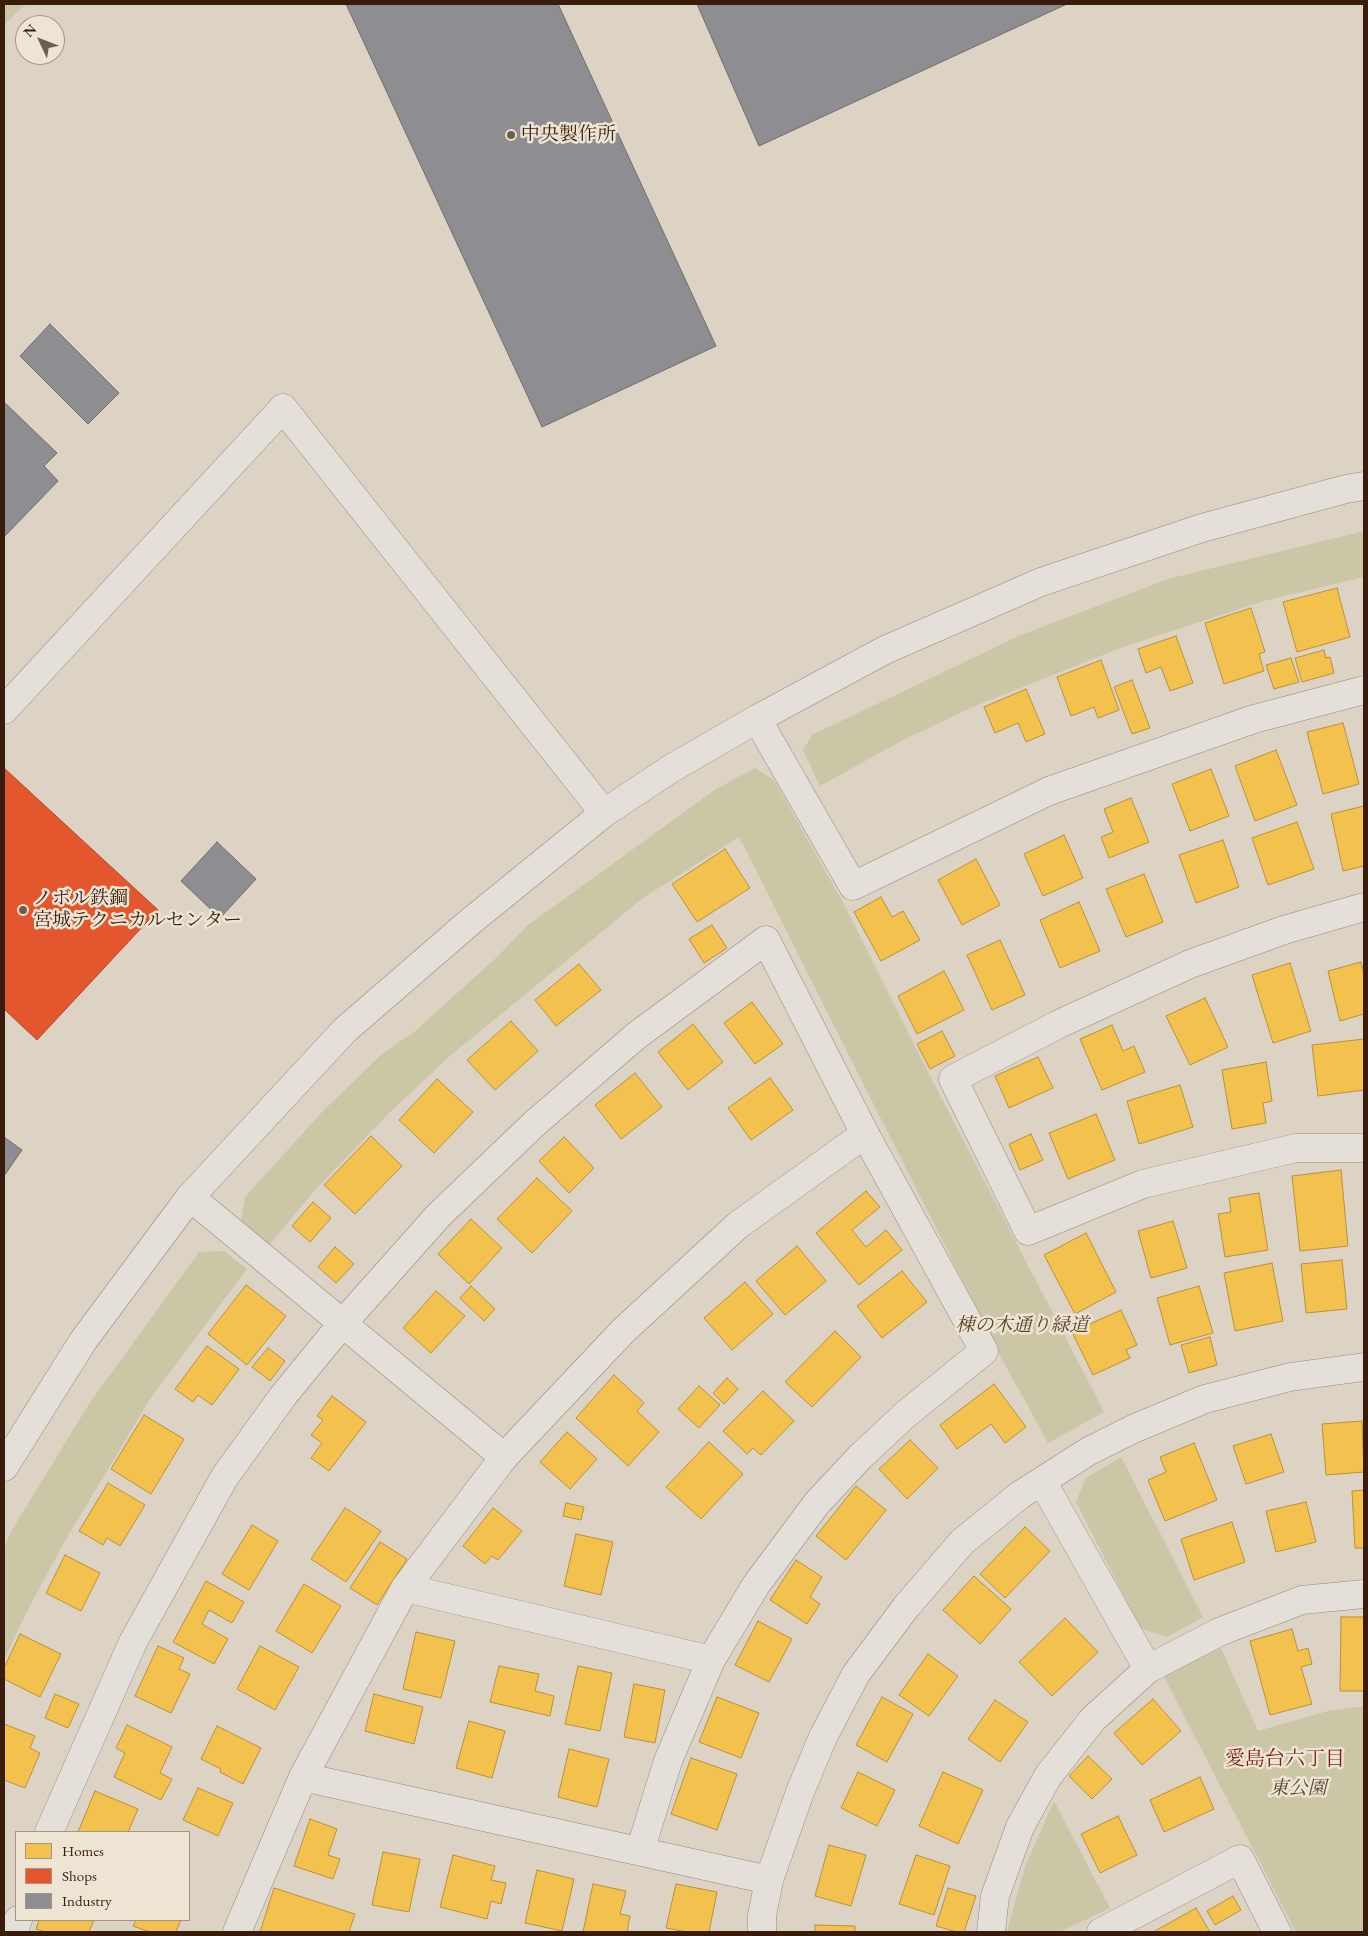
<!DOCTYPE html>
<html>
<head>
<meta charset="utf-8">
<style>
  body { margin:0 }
  #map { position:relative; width:1368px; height:1936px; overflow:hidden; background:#dcd3c5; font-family:"EB Garamond",serif }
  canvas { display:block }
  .frame { position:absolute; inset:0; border:5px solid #391c0b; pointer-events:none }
  .legend { position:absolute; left:15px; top:1831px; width:175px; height:90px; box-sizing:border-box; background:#eee4d3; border:1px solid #a69483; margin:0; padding:6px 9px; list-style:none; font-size:15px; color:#391c0b }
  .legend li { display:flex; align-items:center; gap:10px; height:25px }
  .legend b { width:25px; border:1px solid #a69483 }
  .north { position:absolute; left:15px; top:15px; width:50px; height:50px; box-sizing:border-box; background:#eee4d3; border:1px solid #a69483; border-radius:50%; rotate:313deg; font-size:14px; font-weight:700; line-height:20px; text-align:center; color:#391c0b }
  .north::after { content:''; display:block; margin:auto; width:18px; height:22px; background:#725c4c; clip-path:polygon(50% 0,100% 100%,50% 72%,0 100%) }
</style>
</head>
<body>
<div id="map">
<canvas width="1368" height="1936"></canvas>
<div class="frame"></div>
<ul class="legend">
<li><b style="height:14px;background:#f2c14e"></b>Homes</li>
<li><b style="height:14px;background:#e4572e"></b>Shops</li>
<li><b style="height:14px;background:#8d8d92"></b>Industry</li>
</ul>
<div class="north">N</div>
</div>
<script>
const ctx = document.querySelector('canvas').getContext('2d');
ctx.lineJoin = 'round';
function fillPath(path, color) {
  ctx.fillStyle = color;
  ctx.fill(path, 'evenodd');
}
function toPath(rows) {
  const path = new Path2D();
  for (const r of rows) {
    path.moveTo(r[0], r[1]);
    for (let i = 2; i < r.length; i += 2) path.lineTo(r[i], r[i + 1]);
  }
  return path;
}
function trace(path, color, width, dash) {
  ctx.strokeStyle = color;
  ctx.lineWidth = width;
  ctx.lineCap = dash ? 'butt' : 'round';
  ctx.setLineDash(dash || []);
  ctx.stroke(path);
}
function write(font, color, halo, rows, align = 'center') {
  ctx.font = font + ' "EB Garamond","Noto Serif JP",serif';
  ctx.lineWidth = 5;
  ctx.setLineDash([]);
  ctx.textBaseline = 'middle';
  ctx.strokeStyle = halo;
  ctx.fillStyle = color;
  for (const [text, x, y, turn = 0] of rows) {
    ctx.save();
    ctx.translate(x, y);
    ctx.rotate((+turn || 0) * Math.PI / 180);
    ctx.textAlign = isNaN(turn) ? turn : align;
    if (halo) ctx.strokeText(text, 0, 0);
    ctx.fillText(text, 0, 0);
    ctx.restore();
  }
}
const green = toPath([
  [4,4,26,4,4,25],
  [1364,531,1364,577,1264,601,1123,647,975,706,903,740,820,786,803,750,812,735,1021,635,1168,579],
  [755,768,774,780,845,906,929,1074,1104,1412,1048,1443,1002,1359,739,837,643,898,450,1056,387,1115,316,1189,269,1245,241,1220,245,1197,323,1111,381,1055,414,1032,496,958,527,926,716,789],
  [224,1251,247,1269,150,1399,62,1546,25,1615,4,1660,4,1548,12,1530,89,1404,199,1252],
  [1121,1457,1203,1617,1167,1637,1140,1628,1076,1502,1086,1478],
  [1221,1648,1258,1731,1328,1711,1364,1706,1364,1932,1296,1932,1163,1675],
  [1054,1801,1110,1908,1060,1932,1010,1932,1007,1931,1025,1867]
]);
const homes = toPath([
  [1337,588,1350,637,1297,652,1283,602,1337,588],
  [1251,608,1265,652,1259,654,1264,671,1224,684,1205,623,1251,608],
  [1176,636,1193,683,1170,691,1161,667,1146,673,1138,649,1176,636],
  [1324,650,1326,658,1330,657,1334,673,1302,682,1295,658,1324,650],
  [1291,658,1299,682,1274,689,1266,665,1291,658],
  [1101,660,1119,710,1098,718,1094,707,1071,716,1057,677,1101,660],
  [1132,680,1150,728,1132,734,1114,687,1132,680],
  [1026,689,1045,734,1026,742,1018,723,995,733,984,707,1026,689],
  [1343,723,1359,784,1323,794,1307,732,1343,723],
  [1276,750,1297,805,1255,821,1235,766,1276,750],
  [1211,769,1229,816,1190,831,1172,784,1211,769],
  [1131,798,1149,842,1109,858,1101,837,1113,832,1104,809,1131,798],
  [1364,806,1364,866,1343,871,1331,814,1364,806],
  [1297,822,1314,869,1268,885,1252,838,1297,822],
  [1064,835,1083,878,1043,896,1024,854,1064,835],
  [1223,840,1239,887,1196,903,1179,855,1223,840],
  [725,849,750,888,697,922,672,884,725,849],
  [976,859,1000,905,962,925,938,880,976,859],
  [1144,874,1163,922,1126,937,1106,889,1144,874],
  [881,897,892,917,903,911,920,940,881,961,854,912,881,897],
  [1079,902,1100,951,1060,968,1040,920,1079,902],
  [712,925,727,948,704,963,689,939,712,925],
  [1000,940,1025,995,992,1010,967,955,1000,940],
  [1361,962,1364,974,1364,1014,1340,1021,1328,971,1361,962],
  [1290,963,1311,1031,1273,1043,1252,975,1290,963],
  [579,964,601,990,556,1026,535,1000,579,964],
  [944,971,964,1010,917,1034,898,996,944,971],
  [1205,998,1228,1047,1190,1065,1166,1016,1205,998],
  [752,1002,783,1044,755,1064,724,1023,752,1002],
  [511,1021,538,1051,495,1090,467,1060,511,1021],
  [693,1024,723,1062,688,1090,658,1052,693,1024],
  [1112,1025,1123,1051,1134,1046,1145,1072,1102,1090,1080,1039,1112,1025],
  [942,1031,955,1056,930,1069,917,1044,942,1031],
  [1364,1039,1364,1090,1318,1096,1312,1045,1364,1039],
  [1038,1057,1053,1088,1009,1108,995,1076,1038,1057],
  [1266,1062,1272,1101,1263,1103,1266,1123,1232,1129,1222,1070,1266,1062],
  [635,1073,662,1107,621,1139,595,1105,635,1073],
  [770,1078,793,1110,751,1140,728,1108,770,1078],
  [437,1079,473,1112,434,1153,399,1120,437,1079],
  [1180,1085,1193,1127,1139,1144,1127,1101,1180,1085],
  [1096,1114,1115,1160,1068,1179,1049,1133,1096,1114],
  [1031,1134,1043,1160,1020,1170,1009,1144,1031,1134],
  [371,1136,402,1166,355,1214,324,1185,371,1136],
  [564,1137,594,1168,569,1193,539,1161,564,1137],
  [1341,1170,1348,1246,1300,1251,1292,1176,1341,1170],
  [537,1178,572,1211,532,1253,497,1219,537,1178],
  [866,1191,880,1207,852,1230,866,1247,886,1230,902,1250,859,1285,816,1233,866,1191],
  [1259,1193,1268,1250,1225,1257,1218,1214,1231,1212,1229,1198,1259,1193],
  [313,1202,331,1218,310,1242,292,1226,313,1202],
  [471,1219,502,1248,469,1284,438,1254,471,1219],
  [1173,1221,1187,1268,1151,1278,1138,1231,1173,1221],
  [1086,1233,1116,1292,1075,1314,1044,1255,1086,1233],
  [797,1246,826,1281,785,1315,756,1281,797,1246],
  [335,1247,354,1264,336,1283,318,1267,335,1247],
  [1342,1260,1347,1309,1306,1313,1301,1264,1342,1260],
  [1272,1263,1283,1321,1235,1331,1224,1273,1272,1263],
  [902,1271,927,1302,882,1338,857,1306,902,1271],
  [745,1282,773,1314,732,1350,704,1318,745,1282],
  [246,1285,286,1316,247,1365,208,1334,246,1285],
  [471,1286,495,1309,484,1321,460,1298,471,1286],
  [1199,1286,1213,1333,1170,1345,1157,1298,1199,1286],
  [436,1291,465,1316,431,1353,403,1328,436,1291],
  [1121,1310,1137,1345,1126,1350,1130,1358,1093,1375,1072,1332,1121,1310],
  [835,1331,861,1357,812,1407,785,1382,835,1331],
  [1210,1337,1217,1365,1189,1373,1181,1345,1210,1337],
  [207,1346,239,1369,212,1405,198,1395,193,1402,175,1389,207,1346],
  [268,1348,285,1361,270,1381,252,1367,268,1348],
  [614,1375,644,1403,637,1411,659,1432,628,1466,576,1418,614,1375],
  [727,1378,738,1389,724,1404,713,1393,727,1378],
  [994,1384,1026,1427,1005,1443,991,1424,957,1449,940,1425,994,1384],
  [699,1386,720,1405,699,1428,678,1409,699,1386],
  [763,1391,794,1421,761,1455,753,1448,747,1454,723,1431,763,1391],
  [332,1396,366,1422,329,1471,311,1458,322,1443,311,1435,323,1420,317,1416,332,1396],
  [144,1415,184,1439,151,1494,111,1469,144,1415],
  [1362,1421,1364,1472,1326,1475,1322,1424,1362,1421],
  [567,1432,597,1459,570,1489,540,1462,567,1432],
  [1271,1434,1284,1472,1246,1484,1233,1446,1271,1434],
  [910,1440,938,1468,907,1499,879,1469,910,1440],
  [709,1442,743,1474,701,1519,666,1487,709,1442],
  [1194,1443,1217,1500,1165,1521,1148,1480,1166,1472,1160,1457,1194,1443],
  [108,1483,145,1505,120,1546,107,1538,103,1545,79,1531,108,1483],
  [856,1486,886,1510,846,1560,816,1536,856,1486],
  [1364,1490,1364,1548,1355,1548,1352,1491,1364,1490],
  [1306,1502,1316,1542,1276,1552,1266,1511,1306,1502],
  [566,1503,584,1507,581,1520,563,1516,566,1503],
  [345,1508,381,1531,346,1582,311,1559,345,1508],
  [493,1508,522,1531,498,1560,492,1556,485,1564,463,1546,493,1508],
  [1232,1522,1245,1562,1194,1580,1181,1539,1232,1522],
  [252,1525,278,1541,249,1590,222,1574,252,1525],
  [1025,1527,1050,1551,1005,1598,980,1574,1025,1527],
  [576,1534,613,1542,601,1595,564,1586,576,1534],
  [380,1542,407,1559,377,1605,350,1588,380,1542],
  [65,1555,100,1573,81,1611,46,1593,65,1555],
  [796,1560,822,1577,810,1597,820,1604,807,1624,770,1600,796,1560],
  [974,1576,1011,1609,980,1644,943,1610,974,1576],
  [206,1581,244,1602,232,1623,209,1610,202,1624,228,1639,214,1664,173,1642,206,1581],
  [304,1584,341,1606,312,1653,276,1631,304,1584],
  [1341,1617,1364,1617,1364,1691,1340,1691,1341,1617],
  [1065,1618,1098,1652,1052,1696,1019,1662,1065,1618],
  [758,1621,792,1639,769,1682,735,1665,758,1621],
  [1292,1629,1298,1651,1308,1648,1312,1664,1301,1667,1312,1704,1270,1715,1250,1641,1292,1629],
  [416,1632,455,1641,441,1698,403,1689,416,1632],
  [20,1634,61,1654,40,1697,4,1679,4,1668,20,1634],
  [158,1646,184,1658,179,1669,190,1674,171,1713,135,1696,158,1646],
  [260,1646,299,1667,275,1710,237,1689,260,1646],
  [928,1654,958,1676,929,1716,899,1695,928,1654],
  [499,1666,539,1674,535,1691,554,1696,550,1716,490,1702,499,1666],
  [578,1666,612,1673,600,1731,565,1724,578,1666],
  [634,1684,665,1690,655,1743,624,1737,634,1684],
  [55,1694,79,1704,68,1728,45,1718,55,1694],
  [374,1694,423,1707,414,1744,365,1731,374,1694],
  [717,1697,759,1713,741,1758,699,1742,717,1697],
  [882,1697,913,1714,887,1762,856,1745,882,1697],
  [1153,1699,1181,1731,1142,1765,1114,1733,1153,1699],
  [995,1700,1028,1722,1000,1762,968,1739,995,1700],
  [469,1721,505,1731,492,1778,456,1768,469,1721],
  [4,1724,35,1736,30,1748,40,1753,25,1788,4,1780,4,1724],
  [127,1725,172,1747,160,1773,172,1779,161,1800,114,1777,125,1753,116,1748,127,1725],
  [217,1726,261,1748,243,1784,220,1772,221,1769,201,1759,217,1726],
  [569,1749,609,1759,597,1807,558,1797,569,1749],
  [1088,1756,1112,1779,1092,1799,1069,1776,1088,1756],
  [691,1758,737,1774,717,1830,671,1814,691,1758],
  [858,1772,895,1790,877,1826,841,1808,858,1772],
  [943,1772,983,1790,958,1844,919,1826,943,1772],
  [1200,1777,1214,1809,1164,1832,1150,1800,1200,1777],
  [198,1788,233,1803,218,1836,183,1820,198,1788],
  [95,1791,138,1809,128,1832,78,1832,95,1791],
  [1118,1816,1137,1855,1100,1873,1081,1834,1118,1816],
  [310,1819,337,1829,328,1855,340,1859,333,1879,294,1866,310,1819],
  [829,1845,866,1855,851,1906,815,1896,829,1845],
  [383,1852,420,1859,409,1912,372,1905,383,1852],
  [453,1855,495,1866,491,1880,506,1883,501,1904,491,1901,487,1919,440,1907,453,1855],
  [916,1855,950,1866,934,1915,899,1904,916,1855],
  [537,1870,574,1879,562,1931,525,1923,537,1870],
  [593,1884,626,1891,620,1914,630,1916,627,1932,583,1932,593,1884],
  [676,1884,717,1892,709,1932,687,1932,666,1928,676,1884],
  [274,1888,355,1914,349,1932,260,1932,274,1888],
  [948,1888,976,1896,964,1932,957,1932,936,1926,948,1888],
  [1233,1896,1241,1910,1215,1925,1207,1911,1233,1896],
  [1196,1908,1210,1932,1156,1932,1155,1931,1196,1908],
  [39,1920,94,1920,89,1932,46,1932,36,1929,39,1920],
  [136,1920,181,1920,176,1932,150,1932,133,1926,136,1920],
  [815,1925,855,1926,855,1932,815,1932,815,1925]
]);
const shops = toPath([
  [4,768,158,910,37,1040,4,1009,4,768]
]);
const industry = toPath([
  [346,4,558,4,716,346,542,427,346,4],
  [697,4,1067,4,759,146,697,4],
  [50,324,119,393,88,424,20,356,50,324],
  [4,402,57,453,44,466,58,481,4,537,4,402],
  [217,842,256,879,220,918,181,881,217,842],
  [4,1137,22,1150,4,1176,4,1137]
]);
const minor = toPath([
  [4,710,283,408,604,813],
  [757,719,853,886,1049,791,1254,719,1364,690],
  [1364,907,1284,930,1190,964,1059,1024,953,1079,1028,1231,1143,1184,1296,1148,1364,1148],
  [190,1197,504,1457],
  [1042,1481,1148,1669],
  [405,1588,711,1660],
  [303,1777,769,1880],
  [49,1832,133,1642,224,1478,283,1396,342,1324,439,1215,534,1124,636,1036,766,940,865,1134,984,1351,906,1414,860,1457,817,1503,756,1585,711,1660,668,1761,640,1851],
  [14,1932,18,1920],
  [237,1932,303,1777,405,1588,504,1457,623,1331,738,1225,865,1134],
  [762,1932,762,1916,769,1880,800,1792,823,1737,856,1674,906,1607,962,1542,1020,1495,1089,1451,1133,1429,1205,1399,1290,1377,1364,1367],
  [991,1932,995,1896,1020,1827,1048,1776,1093,1719,1148,1669,1219,1632,1302,1600,1364,1594],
  [1101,1932,1240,1859,1277,1932]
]);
const tertiary = toPath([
  [4,1467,83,1341,190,1197,345,1030,471,921,604,813,672,768,757,719,885,650,1041,582,1202,528,1346,489,1364,486]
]);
const markers = [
  [511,135,5,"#725c4c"],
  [23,910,5,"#725c4c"]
];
const poiNames = [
  ["中央製作所",521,135],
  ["ノボル鉄鋼",33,899],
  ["宮城テクニカルセンター",33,921]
];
const parkNames = [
  ["棟の木通り緑道",1022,1326],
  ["東公園",1298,1789]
];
const neighbourhoodNames = [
  ["愛島台六丁目",1285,1760]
];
fillPath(green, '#cac6a6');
fillPath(homes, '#f2c14e');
trace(homes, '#ba903a', 1);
fillPath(shops, '#e4572e');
trace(shops, '#b14524', 1);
fillPath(industry, '#8d8d92');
trace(industry, '#746b6a', 1);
trace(minor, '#92897f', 29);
trace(tertiary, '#92897f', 29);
trace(minor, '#e4e0d9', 28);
trace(tertiary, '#e4e0d9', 28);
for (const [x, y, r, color] of markers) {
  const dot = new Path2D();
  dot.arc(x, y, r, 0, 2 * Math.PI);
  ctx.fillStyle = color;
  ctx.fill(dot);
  trace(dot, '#eee4d3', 2);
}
write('19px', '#391c0b', '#eee4d3', poiNames, 'left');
write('italic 19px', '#5a442b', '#eee4d3', parkNames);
write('20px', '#7a1f14', '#eee4d3', neighbourhoodNames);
</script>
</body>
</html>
